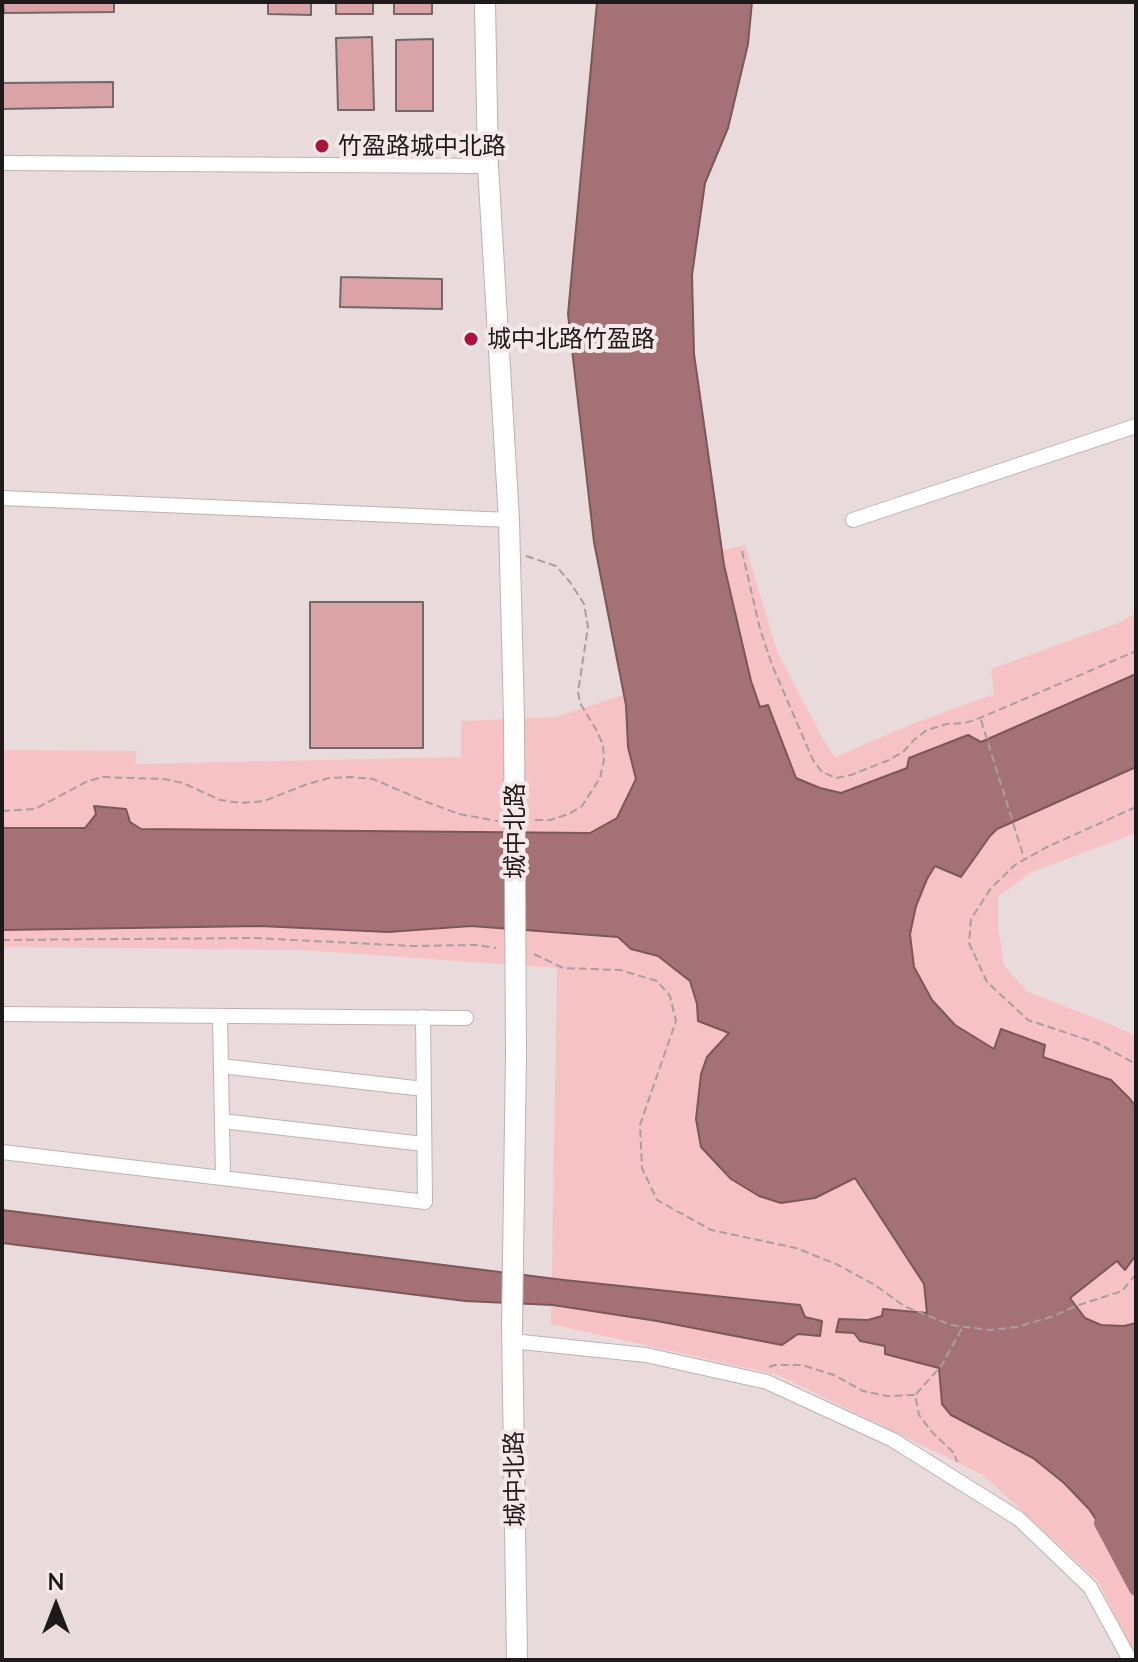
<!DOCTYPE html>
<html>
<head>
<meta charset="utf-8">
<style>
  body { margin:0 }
  #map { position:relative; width:1138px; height:1662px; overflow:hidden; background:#e9dbdc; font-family:Lato,sans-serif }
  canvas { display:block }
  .frame { position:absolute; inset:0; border:4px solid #1e191a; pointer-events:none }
  .north { position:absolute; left:16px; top:1566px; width:80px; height:80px; -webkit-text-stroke:6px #f6e8e9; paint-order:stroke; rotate:0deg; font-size:22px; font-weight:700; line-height:32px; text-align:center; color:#1e191a }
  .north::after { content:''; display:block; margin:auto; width:28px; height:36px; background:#1e191a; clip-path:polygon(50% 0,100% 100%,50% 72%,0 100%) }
</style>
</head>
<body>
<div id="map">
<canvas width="1138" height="1662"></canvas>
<div class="frame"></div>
<div class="north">N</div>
</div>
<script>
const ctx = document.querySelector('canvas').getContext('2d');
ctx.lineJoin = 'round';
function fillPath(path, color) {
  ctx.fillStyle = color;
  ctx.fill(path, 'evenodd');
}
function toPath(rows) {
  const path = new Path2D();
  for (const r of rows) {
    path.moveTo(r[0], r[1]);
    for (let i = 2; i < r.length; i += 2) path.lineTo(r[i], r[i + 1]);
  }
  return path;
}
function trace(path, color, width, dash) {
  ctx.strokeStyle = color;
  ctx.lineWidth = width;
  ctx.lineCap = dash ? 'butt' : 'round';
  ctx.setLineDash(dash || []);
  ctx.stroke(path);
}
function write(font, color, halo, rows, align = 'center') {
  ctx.font = font + ' Lato,"Noto Sans SC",sans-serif';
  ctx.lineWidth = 8;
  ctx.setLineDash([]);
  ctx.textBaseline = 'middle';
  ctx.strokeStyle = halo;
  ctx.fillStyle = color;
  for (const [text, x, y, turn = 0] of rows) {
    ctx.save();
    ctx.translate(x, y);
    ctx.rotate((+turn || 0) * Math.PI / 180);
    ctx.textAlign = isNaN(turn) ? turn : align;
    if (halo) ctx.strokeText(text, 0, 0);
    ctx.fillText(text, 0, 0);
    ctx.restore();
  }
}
const green = toPath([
  [745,545,777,651,823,739,835,757,912,724,994,694,991,669,1118,623,1136,613,1136,833,1030,873,998,897,998,926,1004,966,1028,992,1105,1022,1136,1036,1136,1660,1099,1582,983,1475,778,1375,551,1324,557,968,302,950,2,947,2,750,137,751,135,764,461,757,461,721,556,717,623,695,601,579]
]);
const water = toPath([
  [597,2,752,2,748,44,728,128,705,183,692,275,694,354,724,565,751,681,760,707,768,705,796,778,820,788,841,793,907,768,909,758,968,735,981,742,1136,674,1136,767,997,829,990,836,961,877,935,866,927,879,916,906,910,934,914,967,932,1000,955,1025,994,1049,1001,1029,1045,1045,1043,1057,1111,1080,1130,1099,1136,1107,1136,1255,1125,1270,1117,1261,1070,1298,1085,1318,1101,1325,1124,1326,1136,1323,1136,1579,1089,1509,1064,1483,1033,1458,951,1415,942,1404,939,1368,885,1354,885,1346,860,1341,854,1333,836,1332,839,1319,868,1320,882,1316,883,1309,927,1313,924,1284,855,1178,815,1198,781,1203,759,1196,731,1179,701,1147,696,1119,701,1074,707,1057,729,1033,698,1021,697,1004,690,981,658,956,631,949,618,937,471,926,388,932,260,926,2,930,2,828,85,828,96,814,94,806,126,809,130,822,141,829,590,833,617,818,636,779,628,747,626,705,594,542,568,314,597,2],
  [2,1210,564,1280,800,1305,805,1317,822,1321,820,1336,798,1334,782,1345,657,1321,553,1305,465,1301,2,1243,2,1210]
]);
const canal = toPath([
  [1101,1523,1136,1589]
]);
const building = toPath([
  [3,2,114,2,114,12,4,13,3,2],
  [268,2,311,2,311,15,268,14,268,2],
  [336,2,373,2,373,14,336,14,336,2],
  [394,2,432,2,432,14,394,14,394,2],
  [372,37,374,110,338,110,336,38,372,37],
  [433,39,433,111,396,111,396,40,433,39],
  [113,82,113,107,2,109,2,83,113,82],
  [341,277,442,279,442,309,340,307,341,277],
  [310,602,423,602,423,748,310,748,310,602]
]);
const path = toPath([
  [742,551,760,629,772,665,813,760,822,772,836,778,851,775,889,760,903,752,915,739,927,730,947,724,965,723,980,718,1136,651],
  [526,556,556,566,570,582,584,604,588,627,578,692,580,703,597,731,603,745,604,760,600,778,582,806,569,814,550,820,533,820],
  [981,720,1024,858],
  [1136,807,1047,847,1015,865,991,888,971,919,969,943,987,982,1028,1020,1097,1043,1136,1064],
  [2,811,35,809,88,781,103,777,164,779,183,783,220,800,242,803,264,801,305,785,329,778,351,777,373,779,424,801,459,814,498,821],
  [2,940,255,938,413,946,476,945,496,948],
  [534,954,563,968,620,970,657,981,670,996,676,1021,640,1125,642,1168,657,1200,711,1230,796,1248,836,1264,875,1285,904,1306,951,1325,989,1330,1017,1327,1054,1316,1076,1306,1122,1291,1136,1274],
  [769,1367,775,1365,802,1365,834,1375,863,1391,887,1396,915,1395,919,1415,931,1431,954,1453,957,1462],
  [916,1394,942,1365,962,1328]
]);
const street = toPath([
  [2,163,488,166],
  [2,498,509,520],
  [853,520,1136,426],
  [2,1014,466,1018],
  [220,1017,223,1177],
  [221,1066,424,1089],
  [222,1121,424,1144],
  [2,1152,425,1202,423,1017],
  [512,1341,646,1355,767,1382,893,1440,1019,1519,1090,1587,1130,1660]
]);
const secondary = toPath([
  [485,2,488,166,509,520,514,719],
  [516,1055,512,1326,517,1660]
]);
const secondaryBridge = toPath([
  [514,719,516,1055]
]);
const markers = [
  [322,146,8,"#a9133e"],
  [471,339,8,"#a9133e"]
];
const poiNames = [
  ["竹盈路城中北路",338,146],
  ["城中北路竹盈路",487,339]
];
const streetNames = [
  ["城中北路",515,831,-90],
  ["城中北路",515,1479,-91]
];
fillPath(green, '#f7c2c6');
fillPath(water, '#a47176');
trace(water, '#7c575a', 2);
trace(canal, '#a47176', 14);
fillPath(building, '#daa3a8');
trace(building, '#736768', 2);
trace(street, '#bfb1b2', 16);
trace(secondary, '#bfb1b2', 22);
trace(path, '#a99e9f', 2, [8, 4]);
trace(street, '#fff', 14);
trace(secondary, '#fff', 20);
trace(secondaryBridge, '#bfb1b2', 22, []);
trace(secondaryBridge, '#fff', 20);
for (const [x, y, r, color] of markers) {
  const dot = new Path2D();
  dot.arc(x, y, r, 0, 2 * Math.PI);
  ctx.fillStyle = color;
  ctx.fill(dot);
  trace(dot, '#f6e8e9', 3);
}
write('24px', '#1e191a', '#f6e8e9', poiNames, 'left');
write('24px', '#1e191a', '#f6e8e9', streetNames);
</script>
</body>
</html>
